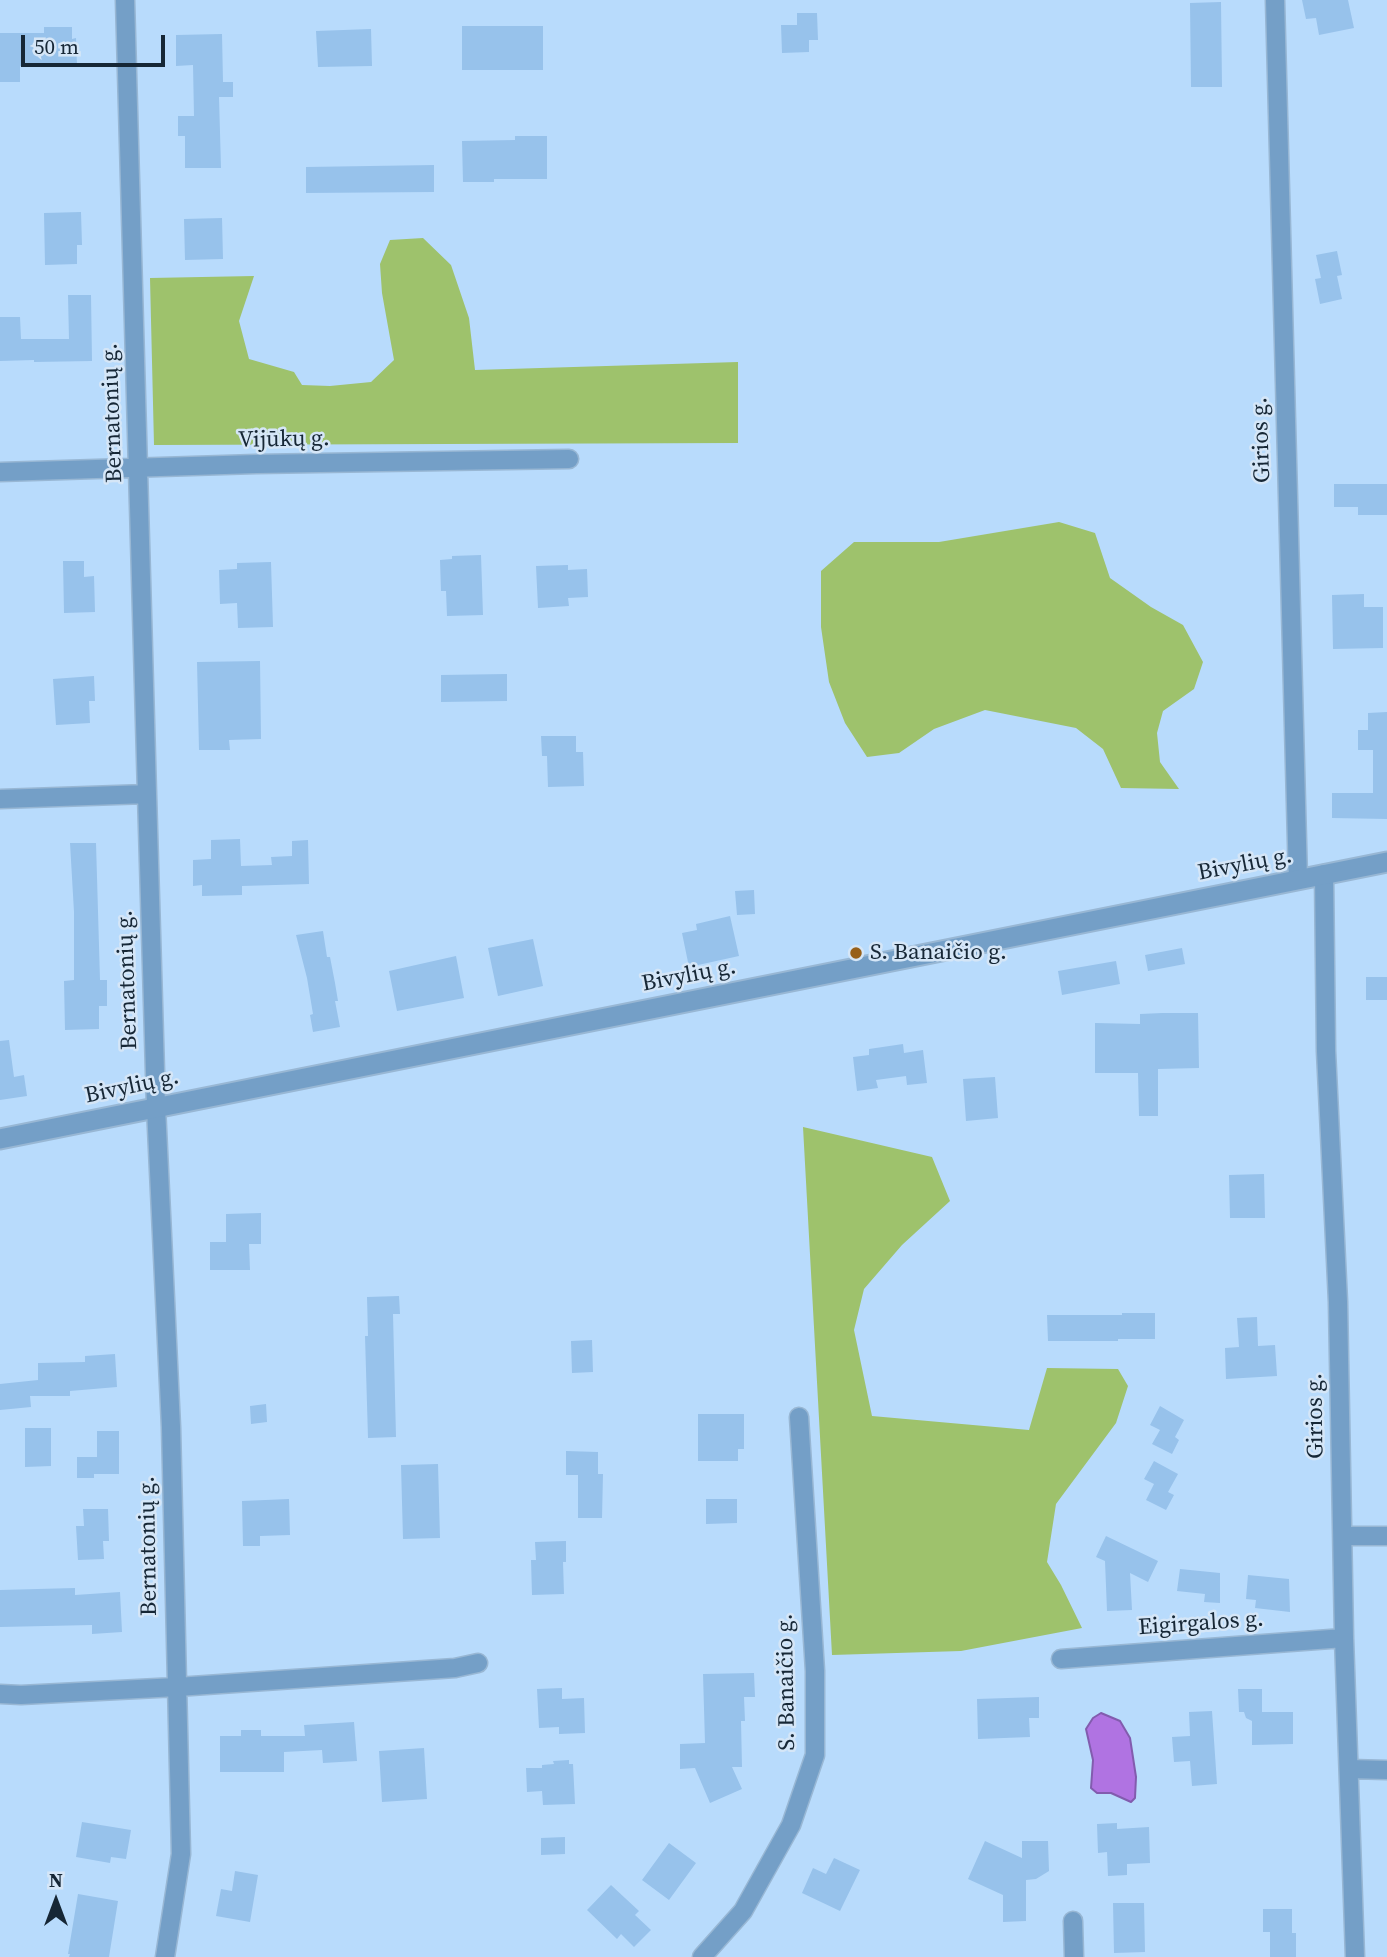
<!DOCTYPE html>
<html>
<head>
<meta charset="utf-8">
<style>
  body { margin:0 }
  #map { position:relative; width:1387px; height:1957px; overflow:hidden; background:#b8dbfc; font-family:"Source Serif 4",serif }
  canvas { display:block }
  .north { position:absolute; left:21px; top:1866px; width:70px; height:70px; -webkit-text-stroke:5px #d5e6f7; paint-order:stroke; rotate:0deg; font-size:19px; font-weight:700; line-height:28px; text-align:center; color:#162736 }
  .north::after { content:''; display:block; margin:auto; width:24px; height:32px; background:#162736; clip-path:polygon(50% 0,100% 100%,50% 72%,0 100%) }
  .scale { position:absolute; left:21px; top:35px; width:144px; height:32px; box-sizing:border-box; border:4px solid #162736; border-top:0; padding-left:9px; font-size:21px; line-height:24px; white-space:nowrap; color:#162736; -webkit-text-stroke:5px #d5e6f7; paint-order:stroke }
</style>
</head>
<body>
<div id="map">
<canvas width="1387" height="1957"></canvas>
<div class="north">N</div>
<div class="scale">50 m</div>
</div>
<script>
const ctx = document.querySelector('canvas').getContext('2d');
ctx.lineJoin = 'round';
function fillPath(path, color) {
  ctx.fillStyle = color;
  ctx.fill(path, 'evenodd');
}
function toPath(rows) {
  const path = new Path2D();
  for (const r of rows) {
    path.moveTo(r[0], r[1]);
    for (let i = 2; i < r.length; i += 2) path.lineTo(r[i], r[i + 1]);
  }
  return path;
}
function trace(path, color, width, dash) {
  ctx.strokeStyle = color;
  ctx.lineWidth = width;
  ctx.lineCap = dash ? 'butt' : 'round';
  ctx.setLineDash(dash || []);
  ctx.stroke(path);
}
function write(font, color, halo, rows, align = 'center') {
  ctx.font = font + ' "Source Serif 4",serif';
  ctx.lineWidth = 5;
  ctx.setLineDash([]);
  ctx.textBaseline = 'middle';
  ctx.strokeStyle = halo;
  ctx.fillStyle = color;
  for (const [text, x, y, turn = 0] of rows) {
    ctx.save();
    ctx.translate(x, y);
    ctx.rotate((+turn || 0) * Math.PI / 180);
    ctx.textAlign = isNaN(turn) ? turn : align;
    if (halo) ctx.strokeText(text, 0, 0);
    ctx.fillText(text, 0, 0);
    ctx.restore();
  }
}
const green = toPath([
  [423,238,451,265,469,318,475,370,738,362,738,443,154,445,150,278,254,276,239,321,249,359,294,372,302,385,330,386,371,382,394,360,382,293,380,264,390,240],
  [1059,522,1095,533,1110,578,1151,607,1183,625,1203,662,1194,689,1163,711,1157,733,1160,762,1179,789,1121,788,1103,749,1076,728,985,710,934,729,899,753,867,757,845,723,829,682,821,627,821,571,854,542,939,542],
  [803,1127,932,1157,950,1201,902,1245,864,1289,854,1330,872,1416,1029,1430,1047,1368,1118,1369,1128,1386,1116,1423,1056,1504,1047,1562,1061,1585,1082,1628,961,1651,832,1655]
]);
const water = toPath([
  [1101,1713,1120,1721,1130,1738,1136,1777,1135,1798,1131,1802,1111,1793,1097,1793,1091,1788,1093,1760,1086,1729,1093,1718,1101,1713]
]);
const building = toPath([
  [1302,0,1348,0,1354,28,1319,35,1316,18,1306,19],
  [1221,2,1222,87,1191,87,1190,3],
  [797,13,817,13,818,40,809,40,809,52,782,53,781,25,797,25],
  [462,26,543,26,543,70,462,70],
  [44,27,72,27,72,39,76,38,77,65,20,66,20,82,0,82,0,33,44,33],
  [371,29,372,66,318,67,316,31],
  [222,34,223,82,233,82,233,97,219,97,221,168,185,168,185,136,178,136,178,116,194,116,193,65,176,66,176,35],
  [515,136,547,136,547,179,494,179,494,182,463,182,462,141,515,140],
  [434,165,434,192,306,193,306,167],
  [81,212,82,245,77,245,77,264,45,265,44,213],
  [222,218,223,259,185,260,184,219],
  [1337,251,1342,275,1337,276,1342,299,1320,304,1315,279,1321,278,1316,255],
  [68,295,91,295,92,361,34,362,34,360,0,361,0,317,20,317,21,339,69,339],
  [1334,484,1387,484,1387,515,1358,515,1358,507,1334,507],
  [481,555,483,615,447,616,446,591,441,591,440,560,452,559,452,556],
  [63,561,84,561,84,577,94,576,95,612,64,613],
  [271,562,273,627,238,628,237,603,220,604,219,570,237,569,237,563],
  [568,565,568,570,587,569,588,597,568,598,569,606,538,608,536,566],
  [1364,594,1364,607,1383,607,1383,648,1333,649,1332,595],
  [260,661,261,739,229,740,230,750,199,750,197,662],
  [507,674,507,701,441,702,441,675],
  [94,676,95,701,89,701,90,723,56,725,53,679],
  [1387,712,1387,819,1332,818,1332,793,1373,793,1373,750,1358,750,1358,730,1368,730,1368,713],
  [541,736,576,736,576,752,583,752,584,786,548,787,547,756,542,756],
  [240,839,241,866,272,865,271,857,292,856,292,841,308,840,309,884,242,886,242,895,202,896,202,885,193,886,193,860,211,859,211,840],
  [70,843,96,843,100,980,107,980,107,1006,99,1006,99,1029,65,1030,64,981,74,980,74,912],
  [754,890,755,914,737,915,735,891],
  [730,916,739,956,689,967,682,933,697,930,696,924],
  [323,931,327,957,330,957,335,983,338,1001,335,1001,340,1027,313,1032,310,1015,313,1014,307,978,296,935],
  [533,939,543,986,498,996,488,948],
  [1182,948,1185,964,1148,971,1145,955],
  [456,956,464,998,397,1011,389,971],
  [1116,961,1120,984,1062,995,1058,971],
  [1366,977,1387,977,1387,1000,1366,1000],
  [1162,1013,1198,1013,1199,1068,1158,1069,1158,1116,1139,1116,1138,1073,1095,1073,1095,1023,1140,1024,1140,1014],
  [9,1040,14,1077,24,1075,27,1096,0,1100,0,1041],
  [903,1044,904,1053,923,1050,927,1083,907,1085,906,1076,876,1080,878,1088,857,1091,853,1057,869,1055,869,1049],
  [995,1077,998,1118,966,1121,963,1079],
  [1264,1174,1265,1218,1230,1218,1229,1175],
  [261,1213,261,1244,249,1244,250,1270,210,1270,210,1242,226,1242,226,1214],
  [399,1296,400,1314,393,1314,396,1437,368,1438,365,1336,368,1336,367,1297],
  [1122,1313,1155,1313,1155,1339,1118,1339,1118,1341,1048,1341,1047,1315,1122,1315],
  [1257,1317,1258,1346,1275,1345,1277,1376,1226,1379,1225,1348,1239,1347,1237,1318],
  [592,1340,593,1372,572,1373,571,1341],
  [115,1354,117,1387,70,1391,70,1396,30,1396,31,1407,0,1410,0,1384,38,1380,38,1363,85,1362,85,1356],
  [266,1404,267,1422,251,1424,250,1406],
  [1160,1406,1184,1420,1175,1437,1179,1440,1172,1454,1152,1444,1160,1430,1150,1425],
  [698,1414,744,1414,744,1449,738,1449,738,1461,698,1461],
  [25,1428,51,1428,51,1466,25,1467],
  [97,1431,119,1431,119,1474,94,1474,94,1478,77,1478,77,1457,97,1457],
  [566,1451,598,1452,598,1474,603,1474,602,1518,578,1518,578,1475,566,1475],
  [1154,1461,1178,1474,1168,1492,1174,1495,1166,1510,1146,1500,1154,1484,1144,1479],
  [438,1464,440,1538,403,1539,401,1465],
  [289,1499,290,1535,260,1536,260,1546,243,1546,242,1501],
  [706,1499,737,1499,737,1523,706,1524],
  [83,1509,108,1509,109,1541,103,1541,104,1559,78,1560,76,1526,84,1526],
  [1106,1536,1158,1561,1148,1582,1130,1573,1132,1610,1107,1611,1105,1561,1096,1557],
  [566,1541,566,1562,563,1562,564,1594,532,1595,531,1560,536,1560,535,1542],
  [1180,1569,1220,1573,1220,1603,1204,1602,1205,1594,1177,1591],
  [1248,1575,1289,1579,1290,1612,1255,1608,1256,1600,1246,1599],
  [75,1588,75,1595,120,1592,122,1632,92,1634,92,1625,0,1627,0,1590],
  [754,1673,755,1697,744,1697,745,1721,741,1721,742,1767,732,1767,742,1789,710,1803,695,1768,680,1769,680,1744,705,1743,703,1674],
  [562,1688,562,1699,584,1698,585,1733,559,1734,559,1727,539,1728,537,1689],
  [1238,1689,1262,1689,1262,1712,1293,1712,1293,1744,1252,1745,1252,1721,1246,1718,1244,1712,1239,1712],
  [1039,1697,1039,1718,1029,1718,1030,1737,978,1739,977,1699],
  [1212,1711,1217,1784,1192,1786,1190,1761,1174,1762,1172,1737,1190,1736,1189,1712],
  [354,1722,357,1761,323,1763,322,1750,284,1752,284,1772,220,1772,220,1736,241,1736,241,1730,261,1730,261,1736,305,1736,304,1725],
  [424,1748,427,1799,382,1802,379,1751],
  [569,1760,569,1764,573,1764,575,1804,543,1805,542,1791,527,1792,526,1768,542,1768,542,1765,554,1764,553,1761],
  [82,1822,131,1830,126,1859,111,1857,110,1863,76,1857],
  [1117,1823,1117,1829,1149,1827,1150,1863,1127,1864,1127,1875,1108,1876,1107,1852,1098,1853,1097,1824],
  [565,1837,565,1854,541,1855,541,1838],
  [985,1841,1022,1858,1022,1841,1048,1841,1049,1871,1036,1879,1026,1880,1026,1921,1003,1922,1003,1895,968,1879],
  [669,1843,696,1863,669,1900,642,1880],
  [834,1858,860,1870,840,1911,802,1893,813,1868,826,1874],
  [235,1871,258,1875,250,1922,216,1916,221,1889,232,1891],
  [611,1885,639,1911,635,1915,651,1930,634,1947,621,1934,617,1939,587,1910],
  [78,1894,118,1901,109,1957,69,1957,70,1954,68,1954],
  [1113,1903,1144,1903,1145,1952,1114,1953],
  [1263,1909,1292,1909,1292,1933,1296,1933,1296,1957,1270,1957,1270,1932,1263,1932]
]);
const minor = toPath([
  [125,0,147,794,156,1107,171,1427,181,1854,165,1957],
  [1275,0,1298,880],
  [0,472,256,464,569,459],
  [0,799,147,794],
  [1324,874,1326,1051,1338,1302,1344,1638,1355,1957],
  [1343,1536,1387,1536],
  [1061,1659,1344,1638],
  [0,1694,21,1695,177,1687,455,1668,478,1663],
  [1349,1769,1387,1770],
  [1073,1921,1074,1957],
  [702,1957,743,1911,791,1825,815,1755,815,1671,799,1417]
]);
const tertiary = toPath([
  [0,1139,1387,862]
]);
const markers = [
  [856,953,7,"#976019"]
];
const streetNames = [
  ["Bernatonių g.",113,413,-92],
  ["Vijūkų g.",284,440,-1],
  ["Girios g.",1262,440,-92],
  ["Bivylių g.",1245,865,-11],
  ["Bivylių g.",689,976,-11],
  ["Bernatonių g.",128,980,-92],
  ["Bivylių g.",132,1087,-12],
  ["Girios g.",1316,1416,-91],
  ["Bernatonių g.",149,1546,-91],
  ["Eigirgalos g.",1201,1624,-4],
  ["S. Banaičio g.",787,1682,-91]
];
const poiNames = [
  ["S. Banaičio g.",870,953]
];
fillPath(green, '#9ec26c');
fillPath(water, '#b073e2');
trace(water, '#825cae', 2);
fillPath(building, '#97c2eb');
trace(minor, '#98b7d4', 21);
trace(tertiary, '#98b7d4', 23);
trace(minor, '#749fc7', 18);
trace(tertiary, '#749fc7', 19);
for (const [x, y, r, color] of markers) {
  const dot = new Path2D();
  dot.arc(x, y, r, 0, 2 * Math.PI);
  ctx.fillStyle = color;
  ctx.fill(dot);
  trace(dot, '#d5e6f7', 2.5);
}
write('23px', '#162736', '#d5e6f7', streetNames);
write('23px', '#162736', '#d5e6f7', poiNames, 'left');
</script>
</body>
</html>
